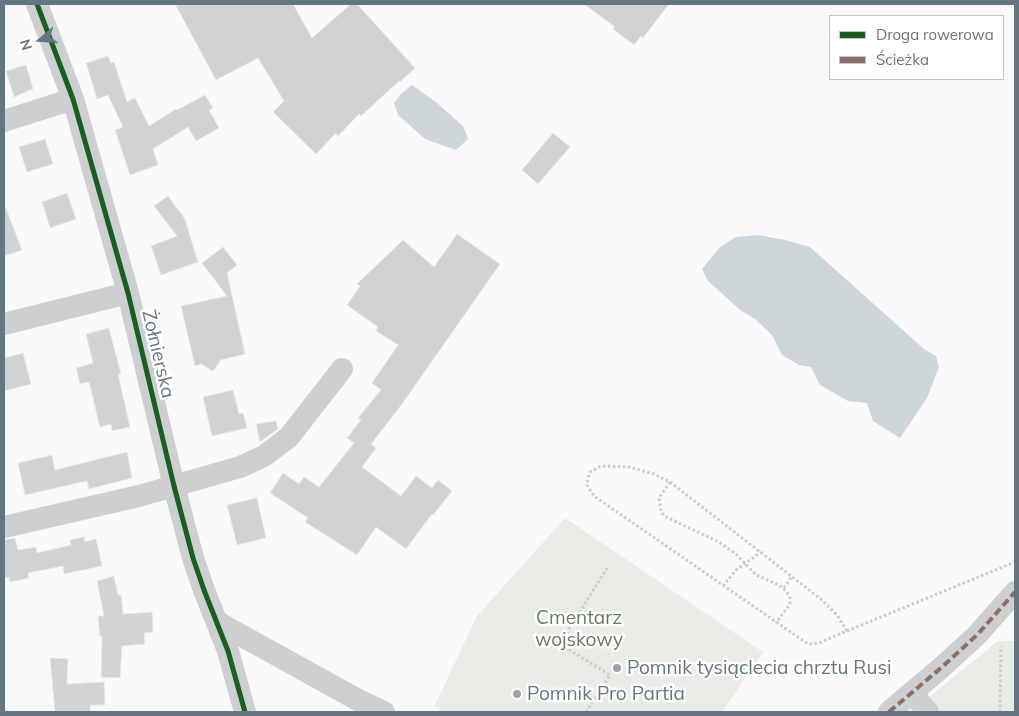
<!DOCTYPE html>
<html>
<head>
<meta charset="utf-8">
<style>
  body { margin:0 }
  #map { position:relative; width:1019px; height:716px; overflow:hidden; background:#f9f9f9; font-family:Mulish,sans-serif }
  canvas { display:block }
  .frame { position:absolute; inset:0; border:5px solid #657683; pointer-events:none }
  .legend { position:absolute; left:829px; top:15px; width:175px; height:65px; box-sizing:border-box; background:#fff; border:1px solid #c1c8cd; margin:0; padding:6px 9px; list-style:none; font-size:15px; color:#657683 }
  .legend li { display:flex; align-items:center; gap:10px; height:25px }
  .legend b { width:25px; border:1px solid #c1c8cd }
  .north { position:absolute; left:15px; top:15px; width:50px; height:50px; -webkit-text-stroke:4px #fff; paint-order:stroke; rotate:252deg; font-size:14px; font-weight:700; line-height:20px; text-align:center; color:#657683 }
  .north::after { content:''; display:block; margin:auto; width:18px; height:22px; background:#657683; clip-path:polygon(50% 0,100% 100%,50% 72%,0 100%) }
</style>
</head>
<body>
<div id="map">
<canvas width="1019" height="716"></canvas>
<div class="frame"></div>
<ul class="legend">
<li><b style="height:6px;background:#1b5e20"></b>Droga rowerowa</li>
<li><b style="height:6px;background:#8d6e63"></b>Ścieżka</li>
</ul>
<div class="north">N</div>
</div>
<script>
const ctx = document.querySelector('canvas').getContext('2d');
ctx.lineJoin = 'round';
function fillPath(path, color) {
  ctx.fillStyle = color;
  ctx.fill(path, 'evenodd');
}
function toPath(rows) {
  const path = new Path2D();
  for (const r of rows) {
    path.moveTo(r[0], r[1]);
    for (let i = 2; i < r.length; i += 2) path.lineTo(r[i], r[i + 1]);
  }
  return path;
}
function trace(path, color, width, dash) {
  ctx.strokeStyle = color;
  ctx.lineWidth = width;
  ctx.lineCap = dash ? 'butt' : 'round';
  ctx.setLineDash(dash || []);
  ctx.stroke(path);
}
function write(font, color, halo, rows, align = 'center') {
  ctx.font = font + ' Mulish,sans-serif';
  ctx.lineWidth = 5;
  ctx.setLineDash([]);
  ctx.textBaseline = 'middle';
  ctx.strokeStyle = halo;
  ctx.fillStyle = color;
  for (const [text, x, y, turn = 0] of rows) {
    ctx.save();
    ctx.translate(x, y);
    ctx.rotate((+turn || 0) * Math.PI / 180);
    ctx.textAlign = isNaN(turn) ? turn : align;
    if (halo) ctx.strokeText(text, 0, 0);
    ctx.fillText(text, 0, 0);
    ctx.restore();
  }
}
const green = toPath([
  [565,518,763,652,722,712,439,712,440,709,434,707,477,616],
  [998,641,1015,641,1015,712,927,712,928,698]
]);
const water = toPath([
  [412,85,437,103,463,126,468,139,456,150,425,139,398,115,394,103,401,94],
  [758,235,785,240,810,247,924,349,936,356,939,367,927,398,900,438,873,421,867,403,848,401,820,385,811,367,799,365,782,355,772,335,755,319,740,310,708,281,702,269,720,247,736,237]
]);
const building = toPath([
  [175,4,293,4,312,38,351,4,357,4,415,68,400,82,399,81,361,116,359,114,338,136,336,133,316,154,273,112,284,101,258,58,216,80,175,4],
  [584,4,669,4,643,38,641,36,634,45,613,29,615,27,584,4],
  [108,56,111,63,114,62,127,102,135,98,149,126,176,109,177,110,205,95,213,108,209,110,219,128,196,141,188,127,153,149,158,165,130,175,115,130,123,127,108,95,97,99,86,63,108,56],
  [26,65,33,89,14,97,6,71,26,65],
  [553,133,570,147,538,184,522,170,553,133],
  [45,139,53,164,27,172,19,147,45,139],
  [67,193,76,219,50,228,42,202,67,193],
  [168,196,185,219,198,262,161,275,151,246,177,236,154,206,168,196],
  [4,206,5,206,22,250,4,256,4,206],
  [457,234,500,264,402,404,371,444,376,448,362,467,401,496,416,476,432,488,438,480,452,491,433,515,432,514,406,549,376,527,357,555,305,522,308,518,270,493,283,473,299,484,304,477,319,487,354,443,347,438,361,420,358,418,381,390,372,383,398,345,376,331,378,327,347,305,360,286,357,284,403,240,434,267,457,234],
  [223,247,237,265,227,273,245,354,221,360,213,371,201,364,195,366,181,306,227,296,202,263,223,247],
  [109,328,121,374,118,374,130,427,112,431,111,424,100,427,89,382,80,384,76,368,93,363,86,334,109,328],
  [23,353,31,384,4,391,4,358,23,353],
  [233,390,239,414,243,413,247,428,212,436,203,397,233,390],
  [276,421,278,429,260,442,256,424,276,421],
  [127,452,132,478,89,489,87,481,25,495,18,463,52,455,55,470,127,452],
  [257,498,266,538,237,545,227,505,257,498],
  [84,537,85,542,96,539,102,566,64,574,63,566,28,573,29,578,10,582,9,577,4,578,4,540,15,538,18,550,36,547,37,553,71,545,70,540,84,537],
  [114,576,118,595,121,595,123,614,152,612,153,632,144,633,145,644,122,646,120,678,101,677,102,636,100,637,98,616,104,616,97,581,114,576],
  [50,658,68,659,67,684,104,682,105,705,90,705,91,712,55,712,50,658]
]);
const path = toPath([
  [670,482,659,498,661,511,664,516,719,542,736,554,756,575,779,585,787,592,790,598,790,604,776,623],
  [723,586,736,570,761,552],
  [784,588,792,576],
  [847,631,837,615,822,600,670,482,654,474,629,467,601,466,590,472,588,478,587,485,594,496,808,644,819,643,847,631,1015,562],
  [586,712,610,675,560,644,607,568],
  [1000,712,1001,646]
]);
const minor = toPath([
  [37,4,73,99,128,293,174,486,193,558,204,590,228,651,245,712],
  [4,121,73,99],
  [4,324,128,293],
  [4,527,139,496,240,467,264,456,289,437,342,369],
  [217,622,358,700,384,712],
  [912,693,928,712],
  [889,712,942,667,977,635,1015,592]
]);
const quiet = toPath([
  [889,712,942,667,977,635,1015,592]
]);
const cycleway = toPath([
  [37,4,73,99,128,293,174,486,193,558,204,590,228,651,245,712]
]);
const markers = [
  [617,668,5,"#99a4ac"],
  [517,694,5,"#99a4ac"]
];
const streetNames = [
  ["Żołnierska",158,354,77]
];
const parkNames = [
  ["Cmentarz",579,618],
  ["wojskowy",579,640]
];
const poiNames = [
  ["Pomnik tysiąclecia chrztu Rusi",627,668],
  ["Pomnik Pro Partia",527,694]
];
fillPath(green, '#e8ebe6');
fillPath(water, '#ced6d9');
fillPath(building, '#d0d2d3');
trace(building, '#e8e8e8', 1);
trace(path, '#cbcccd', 3, [2.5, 2.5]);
trace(minor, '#cecfd0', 22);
trace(quiet, '#8d6e63', 4, [8, 4]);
trace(cycleway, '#1b5e20', 5);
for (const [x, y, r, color] of markers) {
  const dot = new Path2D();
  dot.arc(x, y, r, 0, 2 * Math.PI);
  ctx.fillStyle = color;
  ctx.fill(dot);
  trace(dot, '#fff', 2);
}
write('19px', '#657683', '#fff', streetNames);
write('19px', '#687a64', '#fff', parkNames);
write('19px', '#657683', '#fff', poiNames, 'left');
</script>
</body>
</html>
